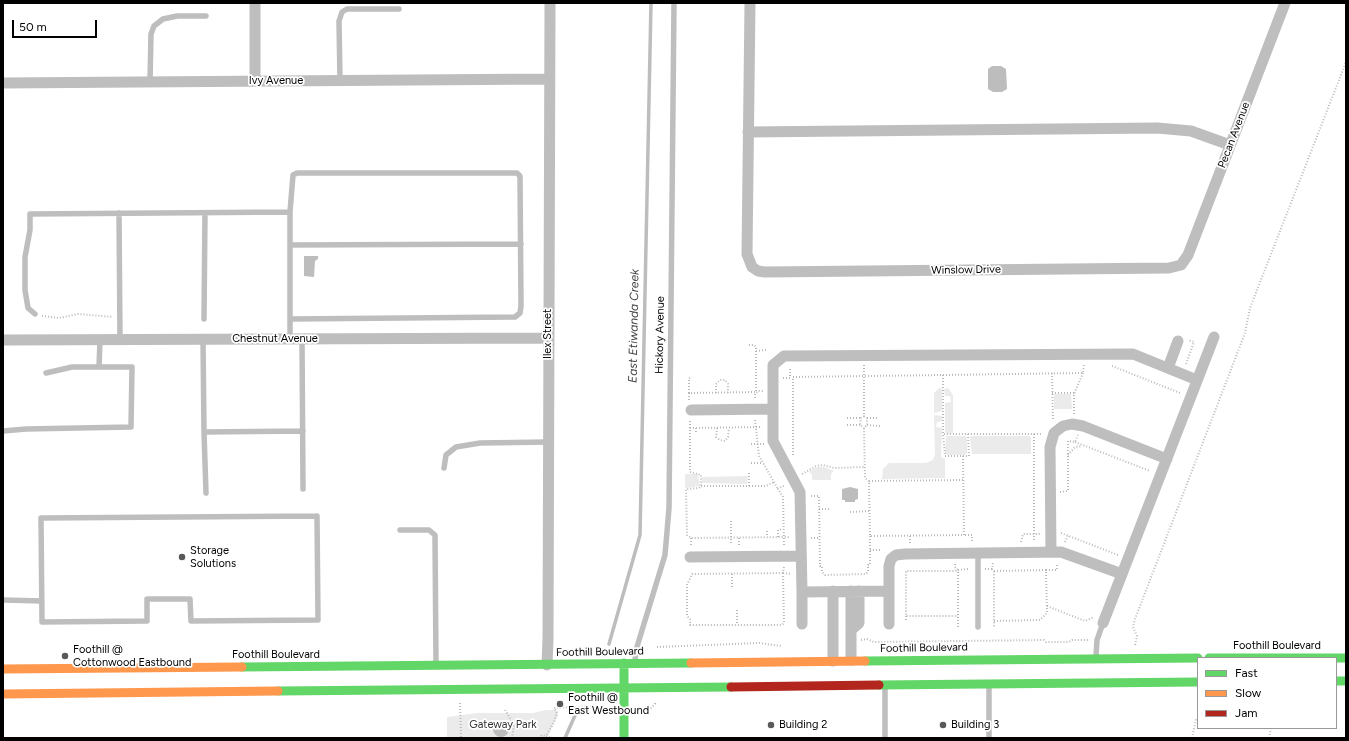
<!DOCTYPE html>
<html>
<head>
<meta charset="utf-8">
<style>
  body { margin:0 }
  #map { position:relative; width:1349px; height:741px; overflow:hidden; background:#fff; font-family:Figtree,sans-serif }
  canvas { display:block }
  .frame { position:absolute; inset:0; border:4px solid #000; pointer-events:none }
  .legend { position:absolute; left:1197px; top:657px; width:140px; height:72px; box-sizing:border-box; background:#fff; border:1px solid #999; margin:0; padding:5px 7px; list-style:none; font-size:12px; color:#000 }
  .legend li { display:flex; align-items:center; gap:8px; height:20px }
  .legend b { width:20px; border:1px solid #999 }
  .scale { position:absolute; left:12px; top:20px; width:85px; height:18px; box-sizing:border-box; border:2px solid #000; border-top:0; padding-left:5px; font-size:12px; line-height:14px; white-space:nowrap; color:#000; -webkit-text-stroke:3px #fff; paint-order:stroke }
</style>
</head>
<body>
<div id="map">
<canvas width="1349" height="741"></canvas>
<div class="frame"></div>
<ul class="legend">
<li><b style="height:5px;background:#63d668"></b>Fast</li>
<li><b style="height:5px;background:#ff974d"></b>Slow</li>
<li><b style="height:5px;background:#b3261e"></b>Jam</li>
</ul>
<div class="scale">50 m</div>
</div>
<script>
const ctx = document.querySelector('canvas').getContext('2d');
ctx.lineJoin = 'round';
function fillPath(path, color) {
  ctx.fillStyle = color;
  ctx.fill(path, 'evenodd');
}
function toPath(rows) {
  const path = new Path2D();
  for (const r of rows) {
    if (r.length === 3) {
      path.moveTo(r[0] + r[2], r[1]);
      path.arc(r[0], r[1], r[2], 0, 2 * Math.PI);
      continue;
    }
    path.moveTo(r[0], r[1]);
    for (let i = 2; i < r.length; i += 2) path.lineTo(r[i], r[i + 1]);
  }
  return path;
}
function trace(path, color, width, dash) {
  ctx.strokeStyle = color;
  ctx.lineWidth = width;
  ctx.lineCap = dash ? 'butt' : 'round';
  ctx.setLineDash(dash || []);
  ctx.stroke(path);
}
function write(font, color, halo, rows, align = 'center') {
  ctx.font = font + ' Figtree,sans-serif';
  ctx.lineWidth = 3.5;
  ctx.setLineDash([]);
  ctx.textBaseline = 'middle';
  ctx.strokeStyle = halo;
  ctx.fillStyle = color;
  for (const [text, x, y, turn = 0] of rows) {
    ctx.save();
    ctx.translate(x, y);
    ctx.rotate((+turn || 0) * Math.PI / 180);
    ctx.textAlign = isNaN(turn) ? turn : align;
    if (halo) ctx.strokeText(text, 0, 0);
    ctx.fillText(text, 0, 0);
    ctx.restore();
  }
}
const green = toPath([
  [939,388,942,388,942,411,934,413,934,393],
  [948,388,953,395,953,433,947,434,945,432,945,403,951,402,950,396,945,396,944,389],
  [1054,394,1071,394,1072,409,1054,409],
  [934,415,942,416,942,421,937,422,936,427,942,428,941,457,945,459,945,478,882,479,883,469,889,463,926,463,933,460,935,454],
  [946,436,965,436,967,438,967,453,965,455,947,455,945,453],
  [971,436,1029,436,1031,437,1031,454,972,454,970,438],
  [818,467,824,467,834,471,831,474,831,480,812,480,812,475,809,471],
  [685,474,698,474,700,486,685,488],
  [748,476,747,484,702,483,702,477],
  [546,710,557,710,558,715,547,738,447,738,447,717,478,713,533,713]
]);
const water = toPath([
  [992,66,1001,66,1006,69,1007,89,1002,92,993,92,988,89,988,69],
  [304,256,318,256,318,259,315,261,314,277,304,276],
  [850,487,858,489,858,499,855,500,855,502,845,502,845,500,842,500,842,489],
  [501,729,8]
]);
const stream = toPath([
  [609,644,640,535,651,3],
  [565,738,577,711]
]);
const path = toPath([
  [42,316,59,318,78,314,113,317],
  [756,351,767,350],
  [1186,364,1194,342,1188,340],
  [864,365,864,416,861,418,860,425,864,428],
  [1112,366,1180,393],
  [1052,373,1053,420],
  [943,375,1083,373,1084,364],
  [783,378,790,378,790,367],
  [689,393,689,378,692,377],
  [716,393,716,384,720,380,725,380,728,384,728,393],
  [1052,393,1075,393],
  [755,398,755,394,758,391,763,391],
  [689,400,689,393,756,392,756,347,754,345,748,345],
  [1074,414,1074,394,1083,373],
  [864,416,867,418,867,425,864,428,865,478,869,481],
  [847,418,861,418],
  [867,418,878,418],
  [755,420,759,456,778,489],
  [690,421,690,472,701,475,701,486,699,488,686,489,687,535,691,538,790,537],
  [847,425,860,425],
  [867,425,881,426],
  [690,428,762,427],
  [696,428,696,433],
  [717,428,716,437,720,440,725,441,728,437,729,428],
  [968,434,969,456,945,456,943,434,1042,434],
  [1034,434,1034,541],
  [1075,442,1150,471],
  [751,444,764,444],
  [793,455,793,377,943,375,943,434],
  [1068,455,1075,447,1082,446],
  [963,456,964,535,870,536,869,481,963,480],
  [751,463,762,463],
  [802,474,816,466,823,465,834,468,865,467],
  [701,486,766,486,774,482],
  [749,486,749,473],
  [1060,492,1068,491,1068,441,1075,442,1078,435],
  [811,496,819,496,820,566,822,566,822,572,825,575,866,574,868,572,868,565,870,565,870,536],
  [819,509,831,509],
  [850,512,870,511],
  [731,521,731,545],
  [767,531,767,537],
  [1061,533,1118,555],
  [965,535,972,535,972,543],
  [910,536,910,544],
  [778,537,778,530,783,529],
  [691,538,691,547],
  [739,538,739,547],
  [811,538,820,538],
  [1021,542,1023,534,1040,534],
  [1065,542,1068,535],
  [784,545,783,497,778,489,785,485],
  [870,550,881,550],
  [955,564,955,567,958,570,955,571,906,571,906,616,958,616],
  [784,567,783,573,791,574],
  [985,569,992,569,993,563],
  [992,569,994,571,994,627],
  [1046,570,1057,570,1057,563],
  [994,571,1046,570,1047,613,1040,620,994,621],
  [783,573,784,623,782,625,690,625,690,619,687,616,687,585,692,574,783,573],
  [732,574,732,589],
  [1047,606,1085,621,1094,617],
  [737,610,737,625],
  [906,616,906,621],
  [958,627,958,570,968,569],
  [861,640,867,639,874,642,1044,640,1046,642,1069,642,1072,640,1090,640],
  [1135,645,1137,636,1133,627,1135,619,1245,333,1250,308,1346,62],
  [657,647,759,643,782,646],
  [460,703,461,738],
  [636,708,650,709,655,704,655,702],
  [505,710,514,725,512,738],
  [539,738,542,735,546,736],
  [553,738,546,736,554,722,557,713,554,708,595,706,601,713,606,709,612,709],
  [1192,738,1196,719,1198,719],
  [1269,738,1271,728]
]);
const lane = toPath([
  [340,81,339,21,342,12,347,9,399,9],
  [150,82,151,34,154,26,163,19,177,16,206,16],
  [119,213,120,340],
  [290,245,521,244],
  [35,314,28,308,25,290,25,257,30,230,30,214,290,212],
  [204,319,205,213],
  [203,339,204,432],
  [290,339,290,212,293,175,297,173,517,173,520,176,521,306,520,313,515,317,291,319],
  [302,339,303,489],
  [99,367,100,340],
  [3,431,26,429,131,427,132,367,72,367,46,373],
  [444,468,446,455,456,447,480,443,548,442],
  [206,493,204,432,303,431],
  [317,516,318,620,191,621,190,599,147,599,147,621,42,622,41,518,317,516],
  [400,530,429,530,435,535,436,664],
  [978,553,978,627],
  [3,600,42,601],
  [1096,656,1097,640,1103,623],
  [635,661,636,650,665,555,669,508,674,3],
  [885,688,885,738],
  [989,738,989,686]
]);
const street = toPath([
  [255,3,255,81],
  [750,3,747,254,752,267,758,271,765,272,1169,268,1181,265,1188,255,1285,3],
  [3,83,549,79],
  [748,132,1157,128,1191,131,1230,145],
  [3,340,548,338],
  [1168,368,1178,341],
  [691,410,773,409],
  [1051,552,1050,447,1054,433,1063,426,1072,424,1083,426,1167,459],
  [690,557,801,556],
  [1122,574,1061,552,905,554,896,555,891,559,889,566,889,591,802,592,800,492,773,441,773,365,784,356,1133,354,1197,380],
  [833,591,833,661],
  [851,591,851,660],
  [889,591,889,624],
  [802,592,802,624],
  [1103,623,1214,337],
  [851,630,859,623,859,591],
  [547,665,548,639,550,3]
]);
const fast = toPath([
  [1209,658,1346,658],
  [865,661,1198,658],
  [624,663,624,738],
  [242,667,691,663],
  [1336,681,1346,681],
  [879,685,1198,682],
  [278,691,731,687]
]);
const slow = toPath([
  [691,663,865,661],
  [3,669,242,667],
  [3,694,278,691]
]);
const jam = toPath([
  [731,687,879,685]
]);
const markers = [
  [182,557,4,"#595959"],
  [65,656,4,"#595959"],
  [560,704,4,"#595959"],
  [771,725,4,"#595959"],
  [943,725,4,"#595959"]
];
const streetNames = [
  ["Ivy Avenue",276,81],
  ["Pecan Avenue",1234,135,-69],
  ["Winslow Drive",966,270,-1],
  ["Ilex Street",548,334,-90],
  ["Hickory Avenue",660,335,-89],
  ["Chestnut Avenue",275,339],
  ["Foothill Boulevard",1277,646],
  ["Foothill Boulevard",924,648,-1],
  ["Foothill Boulevard",600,652,-1],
  ["Foothill Boulevard",276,655]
];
const poiNames = [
  ["Storage",190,551],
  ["Solutions",190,564],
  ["Foothill @",73,650],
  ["Cottonwood Eastbound",73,663],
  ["Foothill @",568,698],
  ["East Westbound",568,711],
  ["Building 2",779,725],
  ["Building 3",951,725]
];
const parkNames = [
  ["Gateway Park",503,725]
];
const waterNames = [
  ["East Etiwanda Creek",634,326,-89]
];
fillPath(green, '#ebebeb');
fillPath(water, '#bdbdbd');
trace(stream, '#bdbdbd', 3.5);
trace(path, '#b9b9b9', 2, [1, 2]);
trace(lane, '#bebebe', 5.5);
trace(street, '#bebebe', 11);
trace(fast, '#63d668', 9);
trace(slow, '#ff974d', 9);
trace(jam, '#b3261e', 9);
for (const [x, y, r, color] of markers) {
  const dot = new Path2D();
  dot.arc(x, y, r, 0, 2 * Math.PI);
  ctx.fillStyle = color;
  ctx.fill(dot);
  trace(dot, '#fff', 1.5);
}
write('11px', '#000', '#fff', streetNames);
write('11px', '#000', '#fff', poiNames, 'left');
write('11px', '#313131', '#fff', parkNames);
write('italic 12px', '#424242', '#fff', waterNames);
</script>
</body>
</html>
